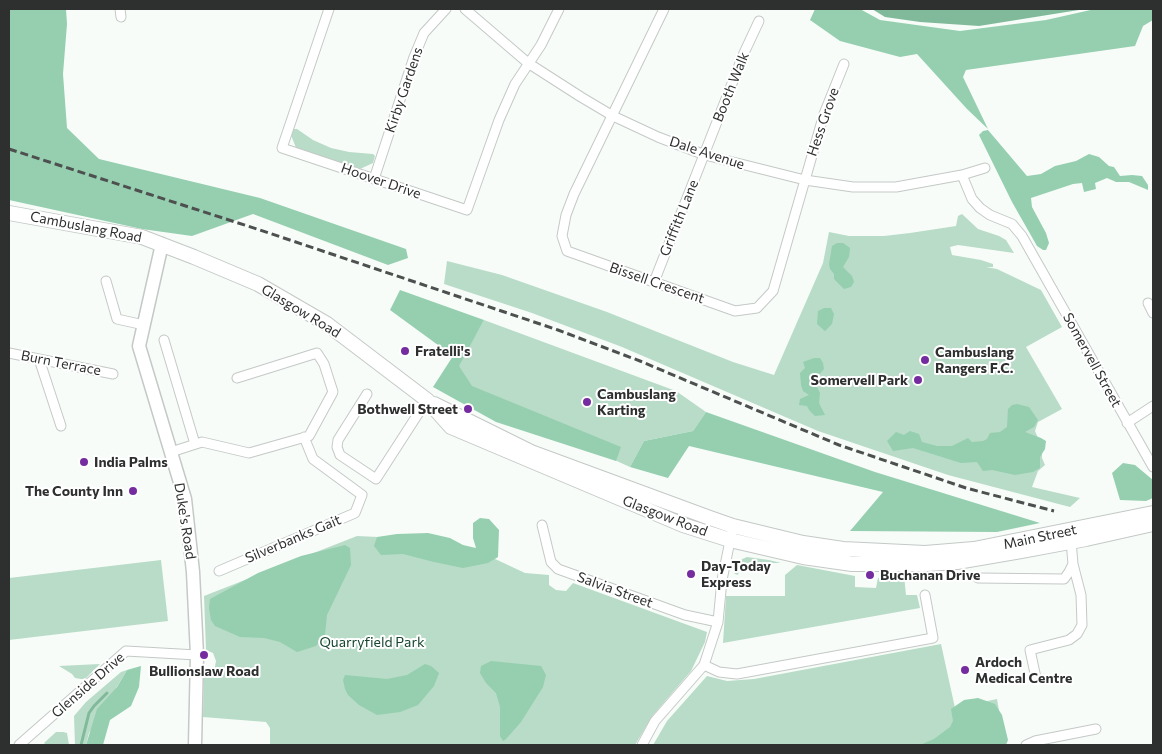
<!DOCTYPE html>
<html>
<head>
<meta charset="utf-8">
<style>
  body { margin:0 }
  #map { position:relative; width:1162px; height:754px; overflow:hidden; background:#f7fcf9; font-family:Commissioner,sans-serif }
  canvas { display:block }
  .frame { position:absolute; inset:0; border:10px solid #2e302f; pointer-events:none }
</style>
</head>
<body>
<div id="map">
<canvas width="1162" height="754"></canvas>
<div class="frame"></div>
</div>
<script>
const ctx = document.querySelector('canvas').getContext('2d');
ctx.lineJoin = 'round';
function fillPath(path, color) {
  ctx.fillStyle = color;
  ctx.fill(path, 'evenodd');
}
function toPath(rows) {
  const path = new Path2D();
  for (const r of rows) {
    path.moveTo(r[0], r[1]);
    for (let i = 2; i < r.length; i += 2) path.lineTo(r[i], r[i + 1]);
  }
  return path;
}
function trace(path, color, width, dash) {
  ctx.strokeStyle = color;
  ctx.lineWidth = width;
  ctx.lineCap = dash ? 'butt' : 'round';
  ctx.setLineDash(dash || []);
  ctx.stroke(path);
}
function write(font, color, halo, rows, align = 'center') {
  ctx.font = font + ' Commissioner,sans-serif';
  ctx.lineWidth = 4;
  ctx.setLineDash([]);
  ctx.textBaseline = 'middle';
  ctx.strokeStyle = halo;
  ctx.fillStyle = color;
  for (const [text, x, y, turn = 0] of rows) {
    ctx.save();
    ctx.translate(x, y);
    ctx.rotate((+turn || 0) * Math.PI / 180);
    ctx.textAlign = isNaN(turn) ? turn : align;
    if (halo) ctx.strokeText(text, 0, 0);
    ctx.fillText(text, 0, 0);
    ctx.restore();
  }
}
const green = toPath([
  [293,129,297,129,313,140,331,148,349,152,373,154,375,156,373,163,360,169,296,148,291,135],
  [962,214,978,229,999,236,1006,240,1014,253,958,245,950,247,952,255,981,260,993,264,993,267,986,267,997,269,1041,290,1062,327,1026,347,1062,409,1038,422,1035,431,1042,447,1042,458,1045,465,1038,471,1032,487,1080,498,1070,507,948,475,818,431,622,347,532,313,444,284,447,261,502,275,607,312,733,362,774,375,823,263,829,232,849,236,884,236,910,233,956,226,958,216],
  [484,320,676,391,706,412,693,431,644,441,630,467,447,385],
  [357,536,378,537,493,558,525,573,549,575,549,585,556,590,566,591,573,583,707,632,705,642,691,671,653,715,635,745,270,745,270,728,266,722,203,717,204,675,214,672,216,661,213,653,206,650,204,596],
  [747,557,769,560,781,563,741,563,738,575,735,574,733,571,738,561],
  [161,560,168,621,9,640,9,578],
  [797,565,855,576,855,587,876,588,878,578,904,575,906,595,917,595,920,608,723,643,726,596,785,596,785,575],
  [941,644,955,708,997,699,1005,745,653,745,667,721,707,676,727,681,754,679],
  [100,664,85,679,81,679,75,678,72,674,59,666],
  [127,670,89,733,86,745,75,745,74,716,86,702,121,672],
  [56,732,63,732,67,733,69,745,46,745,44,743]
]);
const forest = toPath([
  [9,9,66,9,67,24,63,74,67,128,99,159,260,198,406,249,408,258,388,265,253,214,192,236,142,229,9,200],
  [815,9,860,9,880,20,960,31,1046,20,1095,9,1153,9,1153,20,1143,26,1135,46,966,70,963,77,988,129,967,109,917,54,900,57,840,41,810,20],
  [988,130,1027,176,1041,174,1055,166,1076,161,1089,154,1099,157,1109,166,1114,167,1120,176,1132,175,1142,176,1148,185,1148,190,1129,182,1116,182,1107,178,1095,183,1096,189,1084,192,1082,183,1073,184,1031,198,1032,207,1046,233,1049,243,1046,250,1043,250,1037,246,1012,202,979,135,983,131],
  [837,243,843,243,850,248,849,257,843,267,852,276,854,282,851,287,844,289,834,279,834,274,830,269,829,264,832,246],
  [400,290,484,320,459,366,472,386,621,447,616,461,496,422,433,387,453,356,390,310],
  [824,308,831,308,834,314,832,324,825,331,817,324,818,311],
  [814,358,820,358,823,363,824,369,817,377,815,383,820,393,819,403,825,415,815,416,809,410,807,406,799,405,800,399,809,395,803,391,801,385,800,373,805,368,803,362],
  [1017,404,1029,407,1038,420,1034,427,1025,432,1041,438,1046,441,1045,449,1040,457,1040,468,1033,472,1015,475,992,470,983,471,977,462,961,463,913,448,893,451,887,441,896,432,904,435,910,431,919,434,922,442,937,446,952,446,968,438,972,442,983,441,987,439,990,433,1000,432,1007,427,1008,409,1012,405],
  [706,412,875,472,1040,523,997,532,850,531,883,492,689,446,668,478,630,467,644,441,693,431],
  [1123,463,1135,465,1153,480,1153,498,1146,501,1120,500,1112,473],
  [480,518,489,519,499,530,498,557,488,563,463,568,434,562,403,554,381,555,374,546,377,537,397,534,428,533,450,538,463,545,476,548,473,538,473,523],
  [345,545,350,548,351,565,327,615,325,635,316,646,297,652,280,642,264,638,240,637,215,626,211,620,209,608,210,599,258,573,301,556],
  [491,661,541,666,546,675,543,687,521,722,506,739,503,741,500,736,500,707,496,693,486,683,480,673,481,666],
  [425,664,431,666,439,673,434,686,418,705,400,712,377,715,359,705,348,695,345,689,343,680,345,675,387,679,407,675],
  [141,666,139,687,131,706,110,720,103,745,86,745,97,709,117,687,127,670],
  [978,698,995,704,1002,715,1008,740,1006,745,920,745,934,739,950,727,953,721,951,709,964,700]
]);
const water = toPath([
  [872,9,1085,9,979,26,920,22,885,17]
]);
const stream = toPath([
  [81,745,89,713,94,706,107,693]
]);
const street = toPath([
  [120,9,121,17],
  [329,9,282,148,467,210,499,120,515,84,541,45,559,9],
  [465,9,528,63,581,97,613,116,658,137,705,155,805,180,853,187,896,187,962,175,985,168],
  [664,9,574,194,566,215,562,236,567,251,735,311,757,308,773,291,824,114,844,64],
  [962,175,972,199,980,208,990,215,1012,224,1022,236,1153,467],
  [374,179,414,57,424,33,446,9],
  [106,281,117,319,144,325],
  [654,282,744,53,759,21],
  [1148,303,1153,313],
  [164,340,195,444],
  [9,353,113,374],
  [39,359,61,426],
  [367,394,338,440,337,447,340,455,376,479,427,400],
  [1127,423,1153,406],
  [171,452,202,442,249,453,309,436,333,392,324,364,317,353,237,378],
  [542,525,551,562,558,569,685,615,718,622],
  [219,571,355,513,362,495,313,459,304,437],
  [978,578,1064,579,1069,572,1073,564],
  [704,665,719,672,737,674,933,638,925,595],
  [1036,678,1030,650,1069,640,1077,634,1082,625,1081,595,1073,564,1071,541],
  [19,745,126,651,197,655],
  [642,745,655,721,704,665,718,622,722,580,733,526],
  [1026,745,1035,741,1096,729]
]);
const secondary = toPath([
  [162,244,139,346,185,499,193,572,197,655,195,745]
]);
const primary = toPath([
  [9,213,142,237,194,257,258,284,327,324,427,400,451,427,683,525,730,540,803,557,852,564,927,564,957,562,1021,551,1086,539,1153,524],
  [434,404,531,452,710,518,733,526,803,543,843,549,925,553,974,549,1153,513]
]);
const rail = toPath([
  [9,149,260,230,558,330,640,361,839,445,966,488,1054,511]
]);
const markers = [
  [405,351,5,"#742c9f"],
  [925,360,5,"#742c9f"],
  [918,380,5,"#742c9f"],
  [587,402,5,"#742c9f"],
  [468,409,5,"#742c9f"],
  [84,462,5,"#742c9f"],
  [133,491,5,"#742c9f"],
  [691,574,5,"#742c9f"],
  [870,575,5,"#742c9f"],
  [204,655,5,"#742c9f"],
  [965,670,5,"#742c9f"]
];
const streetNames = [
  ["Booth Walk",731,87,-68],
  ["Kirby Gardens",404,90,-71],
  ["Hess Grove",823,122,-71],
  ["Dale Avenue",707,153,18],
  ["Hoover Drive",381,181,19],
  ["Griffith Lane",679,218,-68],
  ["Cambuslang Road",86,227,11],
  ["Bissell Crescent",657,283,19],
  ["Glasgow Road",301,311,31],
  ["Somervell Street",1092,360,61],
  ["Burn Terrace",61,363,11],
  ["Glasgow Road",665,516,21],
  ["Duke's Road",185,521,81],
  ["Main Street",1040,537,-12],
  ["Silverbanks Gait",293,539,-23],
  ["Salvia Street",615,590,20],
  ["Glenside Drive",88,685,-41]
];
const poiNames = [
  ["Fratelli's",415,351],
  ["Cambuslang",935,352],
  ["Rangers F.C.",935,368],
  ["Somervell Park",908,380,"right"],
  ["Cambuslang",597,394],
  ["Karting",597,410],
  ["Bothwell Street",458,409,"right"],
  ["India Palms",94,462],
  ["The County Inn",123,491,"right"],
  ["Day-Today",701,566],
  ["Express",701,582],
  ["Buchanan Drive",880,575],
  ["Ardoch",975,662],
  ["Medical Centre",975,678],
  ["Bullionslaw Road",204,671,"center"]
];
const parkNames = [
  ["Quarryfield Park",372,642]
];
fillPath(green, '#b8dcc7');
fillPath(forest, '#95cfaf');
fillPath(water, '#81ba9b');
trace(stream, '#81ba9b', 3);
trace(street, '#c4c9c6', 11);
trace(secondary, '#c4c9c6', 15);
trace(primary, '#c4c9c6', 16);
trace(street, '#fff', 9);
trace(secondary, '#fff', 12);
trace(primary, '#fff', 14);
trace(rail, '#4d504f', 3, [8, 4]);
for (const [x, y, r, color] of markers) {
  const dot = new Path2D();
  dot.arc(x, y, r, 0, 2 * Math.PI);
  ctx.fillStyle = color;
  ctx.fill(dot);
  trace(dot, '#fff', 2);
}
write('14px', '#2e302f', '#fff', streetNames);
write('bold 14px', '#2e302f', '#fff', poiNames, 'left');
write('14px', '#17452f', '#fff', parkNames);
</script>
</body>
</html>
